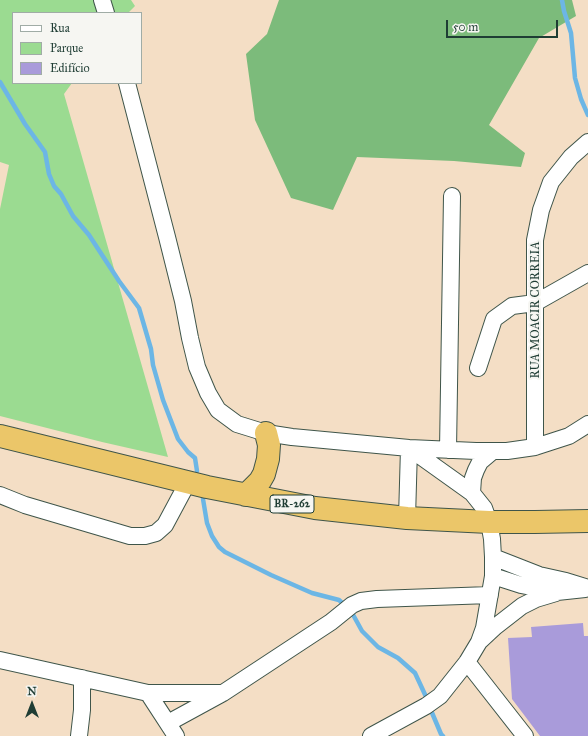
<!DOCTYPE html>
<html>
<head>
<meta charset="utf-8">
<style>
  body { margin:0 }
  #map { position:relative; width:588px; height:736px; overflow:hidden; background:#f4dec5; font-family:"IM FELL Great Primer",serif }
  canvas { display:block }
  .legend { position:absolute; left:12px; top:12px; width:130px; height:72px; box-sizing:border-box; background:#f6f6f2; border:1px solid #a0aca6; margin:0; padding:5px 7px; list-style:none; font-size:12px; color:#1f3d34 }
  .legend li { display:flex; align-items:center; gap:8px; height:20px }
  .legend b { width:20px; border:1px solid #a0aca6 }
  .north { position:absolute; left:12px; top:684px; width:40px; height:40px; -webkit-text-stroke:3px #f6f6f2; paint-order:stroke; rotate:0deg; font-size:11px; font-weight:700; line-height:16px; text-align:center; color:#1f3d34 }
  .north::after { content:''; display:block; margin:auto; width:14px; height:18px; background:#1f3d34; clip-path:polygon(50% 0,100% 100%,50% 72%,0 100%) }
  .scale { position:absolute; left:446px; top:20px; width:112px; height:18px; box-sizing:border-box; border:2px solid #1f3d34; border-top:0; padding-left:5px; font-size:12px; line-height:14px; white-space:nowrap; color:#1f3d34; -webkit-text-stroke:3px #f6f6f2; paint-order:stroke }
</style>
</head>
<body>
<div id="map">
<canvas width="588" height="736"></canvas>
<ul class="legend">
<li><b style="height:5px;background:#fff"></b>Rua</li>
<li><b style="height:11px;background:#9bdb91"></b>Parque</li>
<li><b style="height:11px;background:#a99bda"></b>Edifício</li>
</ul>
<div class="north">N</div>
<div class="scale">50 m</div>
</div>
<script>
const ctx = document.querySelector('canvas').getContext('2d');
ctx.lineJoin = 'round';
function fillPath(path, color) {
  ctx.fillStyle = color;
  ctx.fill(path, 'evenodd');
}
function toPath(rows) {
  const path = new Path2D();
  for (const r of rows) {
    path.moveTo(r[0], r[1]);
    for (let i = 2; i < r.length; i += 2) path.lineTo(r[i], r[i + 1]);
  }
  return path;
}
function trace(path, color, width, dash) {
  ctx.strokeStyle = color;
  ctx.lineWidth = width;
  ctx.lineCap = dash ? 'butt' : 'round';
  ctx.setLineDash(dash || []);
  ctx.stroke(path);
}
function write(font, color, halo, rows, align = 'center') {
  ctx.font = font + ' "IM FELL Great Primer",serif';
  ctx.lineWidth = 4;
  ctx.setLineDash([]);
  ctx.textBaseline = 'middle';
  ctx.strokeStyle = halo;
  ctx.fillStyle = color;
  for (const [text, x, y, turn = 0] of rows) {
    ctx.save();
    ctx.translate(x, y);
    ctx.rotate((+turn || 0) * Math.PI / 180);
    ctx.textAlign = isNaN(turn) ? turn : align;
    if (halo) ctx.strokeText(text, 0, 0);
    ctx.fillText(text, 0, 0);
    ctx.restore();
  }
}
const green = toPath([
  [0,0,131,0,135,6,128,13,13,13,13,83,72,83,64,94,168,457,102,442,0,416,0,209,9,165,0,162]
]);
const forest = toPath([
  [279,0,572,0,576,16,539,38,489,125,525,153,521,167,454,161,357,157,333,210,291,198,255,120,246,54,267,34]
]);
const stream = toPath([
  [562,0,564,11,571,33,575,78,581,99,588,115],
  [0,82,25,124,45,152,49,174,54,186,61,194,73,216,89,235,119,281,139,308,151,349,153,365,163,400,178,439,188,452,195,458,197,471],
  [203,499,207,523,212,536,219,547,225,552,271,575,312,593,339,600,351,611,362,631,378,647,398,658,415,673,428,701],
  [430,708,441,734,443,736]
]);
const building = toPath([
  [583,623,584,636,588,636,588,736,540,736,512,699,508,638,532,637,531,627]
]);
const minor = toPath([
  [102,0,106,13],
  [127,83,167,237,183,301,190,338,197,367,208,393,218,410,237,424,266,433,292,437,409,448,476,451,507,451,535,447,569,436,588,424],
  [478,368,494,319,512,306,535,303,588,273],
  [535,447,535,240,541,210,551,182,571,157,588,142],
  [448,450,452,196],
  [472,493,473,478,476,470,480,462,493,451],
  [0,495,25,505,130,536,145,536,156,533,165,525,188,482],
  [407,518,409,448],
  [493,557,539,575,566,581,588,588],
  [493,576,521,585,557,592,585,589],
  [480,641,495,627,522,606,536,599,556,593],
  [0,660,148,693,176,736],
  [467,662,525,736],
  [148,693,223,693],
  [168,723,223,693,331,622,352,605,361,601,377,599,490,595],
  [79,736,82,710,82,678],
  [371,736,426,706,440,696,467,662,479,642,484,628,493,576,493,557,492,539,489,522,484,508,472,493,409,448]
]);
const highway = toPath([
  [0,436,207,487,315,508,407,518,489,522,535,522,588,521],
  [246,495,260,481,264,474,268,459,269,445,266,433]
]);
const shields = [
  [292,504,44]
];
const shieldNames = [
  ["BR-262",292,504]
];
const streetNames = [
  ["RUA MOACIR CORREIA",536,310,-90]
];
fillPath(green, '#9bdb91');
fillPath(forest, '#7cbb7b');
trace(stream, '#6cb6e5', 4.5);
fillPath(building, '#a99bda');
trace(minor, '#3f554a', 18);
trace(highway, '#3f554a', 24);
trace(minor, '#fff', 16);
trace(highway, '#ebc669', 22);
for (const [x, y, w] of shields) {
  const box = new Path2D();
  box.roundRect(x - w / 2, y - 9, w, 18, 3);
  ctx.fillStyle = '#f6f6f2';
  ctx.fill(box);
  trace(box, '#1f3d34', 1);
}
write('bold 11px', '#1f3d34', null, shieldNames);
write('12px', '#1f3d34', '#f6f6f2', streetNames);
</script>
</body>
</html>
